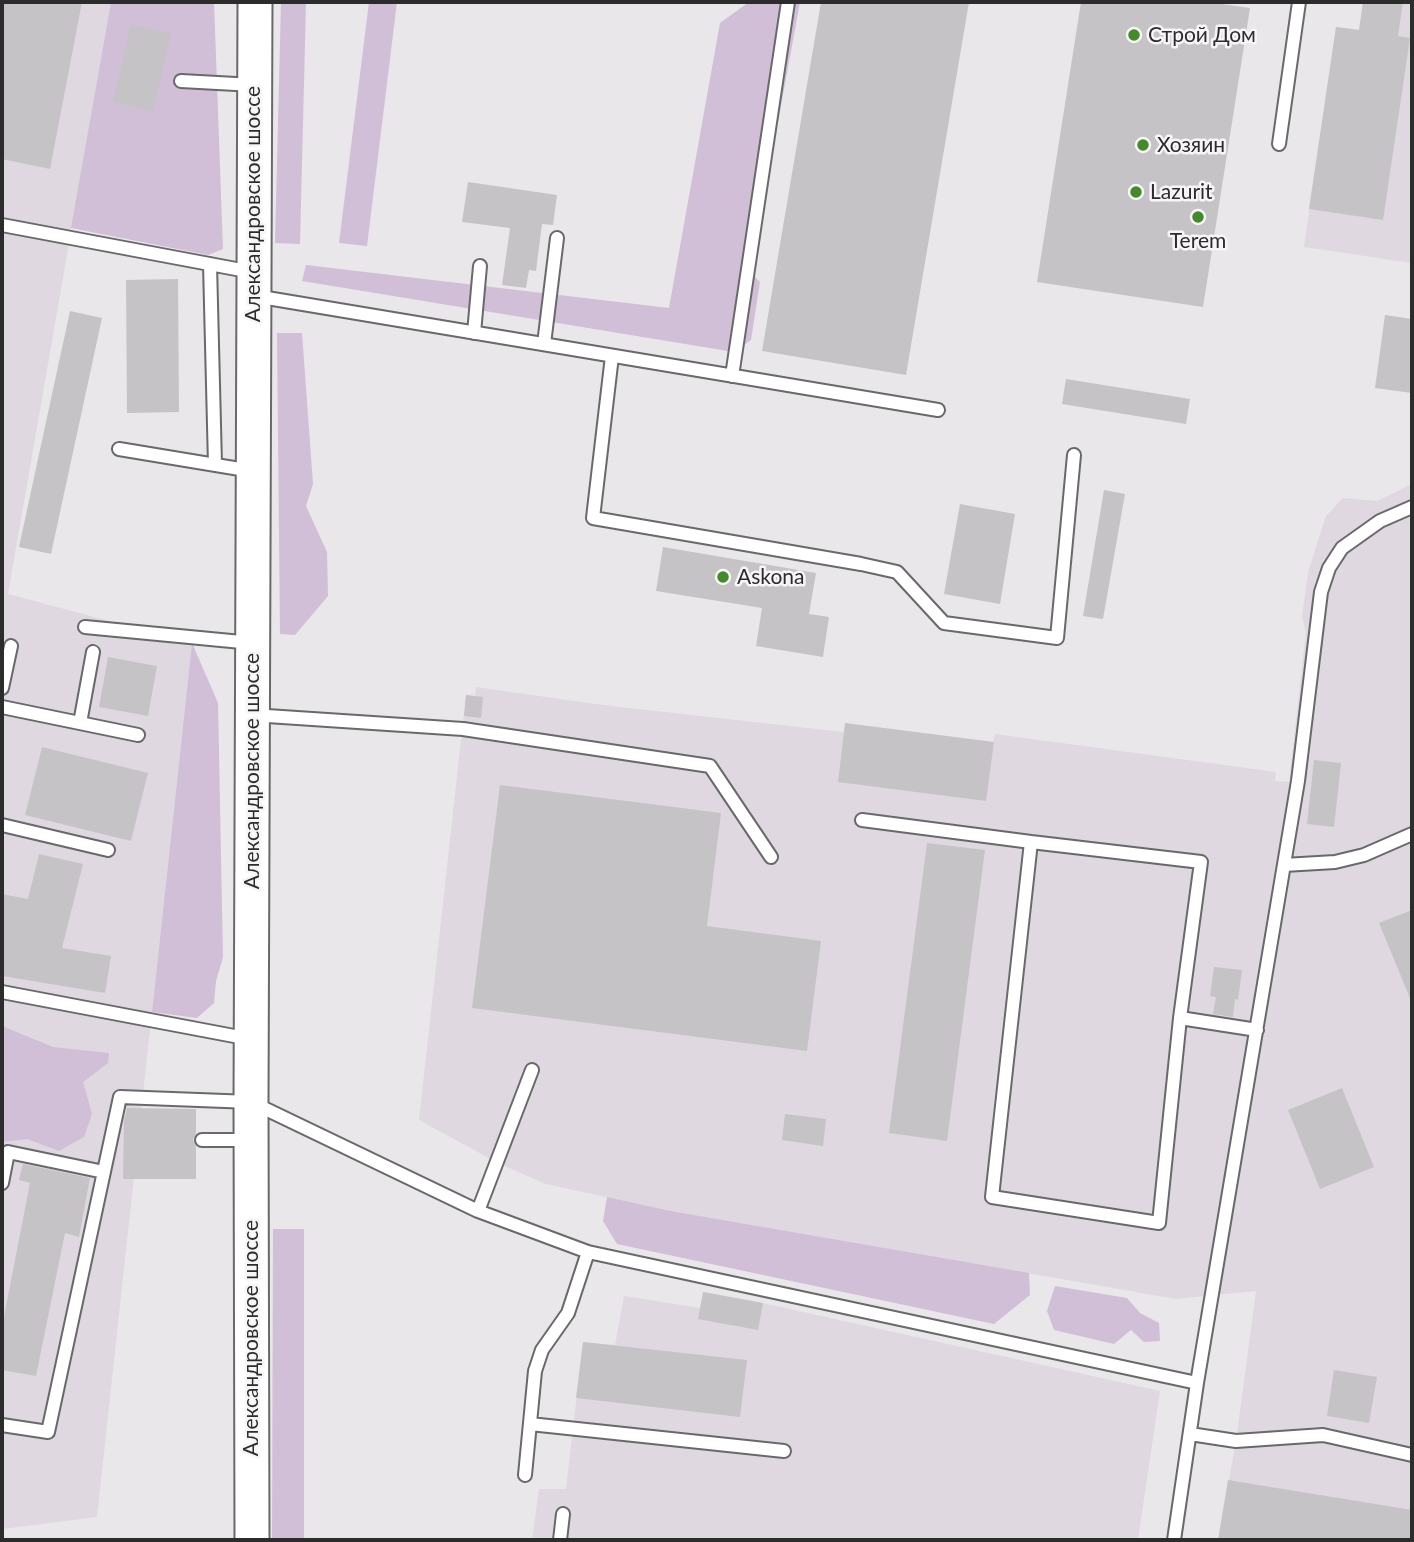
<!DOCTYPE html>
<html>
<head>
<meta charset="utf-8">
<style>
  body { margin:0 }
  #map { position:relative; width:1414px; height:1542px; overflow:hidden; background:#e9e7ea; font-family:Lato,sans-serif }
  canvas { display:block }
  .frame { position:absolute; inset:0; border:4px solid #2c2c2d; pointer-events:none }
</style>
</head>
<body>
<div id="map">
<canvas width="1414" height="1542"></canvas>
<div class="frame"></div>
</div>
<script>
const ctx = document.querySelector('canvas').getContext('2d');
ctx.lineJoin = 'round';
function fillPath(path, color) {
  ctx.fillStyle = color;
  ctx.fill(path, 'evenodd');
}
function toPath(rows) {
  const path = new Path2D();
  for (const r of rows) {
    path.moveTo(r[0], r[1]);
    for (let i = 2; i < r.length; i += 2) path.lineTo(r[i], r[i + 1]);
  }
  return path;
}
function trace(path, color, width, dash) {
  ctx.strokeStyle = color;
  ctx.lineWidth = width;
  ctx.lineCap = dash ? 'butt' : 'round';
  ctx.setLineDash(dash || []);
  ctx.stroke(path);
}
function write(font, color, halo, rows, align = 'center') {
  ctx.font = font + ' Lato,sans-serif';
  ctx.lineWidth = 5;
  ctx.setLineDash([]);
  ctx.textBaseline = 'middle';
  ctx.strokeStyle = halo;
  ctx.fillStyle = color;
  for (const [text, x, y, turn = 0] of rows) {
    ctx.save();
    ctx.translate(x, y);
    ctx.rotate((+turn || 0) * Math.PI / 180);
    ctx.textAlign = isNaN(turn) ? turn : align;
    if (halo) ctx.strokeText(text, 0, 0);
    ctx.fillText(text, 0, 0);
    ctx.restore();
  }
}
const built = toPath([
  [2,2,111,2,8,594,192,643,97,1517,2,1529],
  [1363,2,1412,2,1412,263,1304,247,1336,27,1359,30],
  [1412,484,1412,1540,1218,1540,1236,1441,1256,1291,1176,1299,671,1211,546,1184,498,1163,419,1120,466,695,475,696,476,687,603,705,843,732,993,742,995,734,1276,772,1275,781,1289,782,1306,632,1302,617,1308,572,1326,516,1343,498,1377,501],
  [703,1292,763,1303,1160,1391,1138,1540,532,1540,539,1489,566,1489,583,1342,615,1345,624,1296,700,1308]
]);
const green = toPath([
  [111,2,214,2,223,249,208,255,71,228],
  [281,2,306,2,300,244,275,243],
  [369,2,397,2,367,246,339,243],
  [749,2,800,2,776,133,745,267,760,282,751,340,734,352,302,281,306,265,669,308,720,23],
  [277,333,302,333,313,484,306,506,327,552,328,596,295,635,280,634],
  [192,643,218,703,223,957,216,981,214,1003,197,1018,152,1012],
  [2,1026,53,1047,109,1053,108,1063,83,1082,92,1114,84,1137,59,1151,27,1139,2,1142],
  [607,1197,671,1211,1029,1273,1030,1295,994,1324,617,1244,603,1221],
  [273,1229,304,1229,304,1540,272,1540],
  [1055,1286,1127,1298,1140,1313,1159,1323,1160,1341,1144,1342,1131,1330,1114,1344,1054,1330,1047,1311]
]);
const building = toPath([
  [2,2,82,2,50,169,2,159],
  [821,2,969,2,906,375,762,351],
  [1081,2,1208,2,1250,8,1203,307,1037,282],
  [1363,2,1403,2,1398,36,1410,38,1383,220,1309,209,1336,27,1359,30],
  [131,25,171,34,153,111,113,102],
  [468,182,557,195,553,225,542,224,536,271,529,270,526,288,502,285,510,228,462,222],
  [178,279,179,412,127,413,126,280],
  [70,311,102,318,51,554,19,547],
  [1385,315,1412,319,1412,393,1375,388],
  [1066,379,1190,399,1186,424,1062,404],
  [1104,490,1125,494,1103,619,1083,616],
  [960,504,1015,514,1000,604,944,594],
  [663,547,816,573,809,614,829,617,823,657,756,646,762,608,656,591],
  [108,657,157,666,148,716,99,707],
  [466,695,483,697,481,718,464,716],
  [845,723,994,742,986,801,838,782],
  [42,747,148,773,131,841,25,815],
  [1314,760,1341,763,1334,827,1307,824],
  [500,785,721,813,707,926,821,941,807,1051,472,1008],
  [927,843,985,850,947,1141,889,1133],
  [39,854,83,864,62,948,111,956,105,993,2,976,2,894,28,899],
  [1412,910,1412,1003,1379,923],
  [1214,967,1242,970,1238,1000,1235,999,1233,1017,1213,1014,1216,997,1210,996],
  [1342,1088,1374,1167,1320,1189,1288,1110],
  [127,1108,196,1109,196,1134,193,1139,196,1146,196,1179,123,1179,124,1121],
  [785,1114,826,1119,823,1146,782,1140],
  [23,1164,90,1178,79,1237,65,1233,36,1376,2,1370,2,1327,30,1183,19,1180],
  [703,1292,763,1303,758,1330,698,1319],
  [583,1342,747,1360,740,1417,576,1398],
  [1334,1370,1377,1377,1369,1423,1327,1416],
  [1228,1480,1412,1510,1412,1540,1218,1540]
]);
const service = toPath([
  [181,81,254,85],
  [1279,144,1299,2],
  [2,225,252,272],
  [210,264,215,465],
  [255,296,938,410],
  [474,333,480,266],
  [544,344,557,238],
  [612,356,593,518,861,564,897,572,944,623,1057,638,1074,455],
  [732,376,788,2],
  [119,449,252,471],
  [85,627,252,643],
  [2,688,11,646],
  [2,707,138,735],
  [252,715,463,729,710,766,771,857],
  [80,723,93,652],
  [862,820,1031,842],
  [2,825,108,850],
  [1284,865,1335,862,1364,855,1412,834],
  [2,992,250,1039],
  [1180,1018,1201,862,1031,842,992,1197,1159,1223,1180,1018,1257,1030],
  [202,1140,250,1140],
  [2,1183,8,1152,104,1172],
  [478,1211,532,1070],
  [530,1424,784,1451],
  [2,1425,48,1432,120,1097,251,1102,478,1211,588,1252,1197,1383],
  [1190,1434,1236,1441,1323,1435,1412,1455],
  [525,1475,535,1371,542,1350,568,1313,588,1252],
  [560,1540,563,1514],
  [1174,1540,1197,1383,1298,781,1321,592,1329,568,1342,548,1380,521,1412,507]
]);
const secondary = toPath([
  [252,1540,251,1102,255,2]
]);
const markers = [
  [1134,35,7,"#45892d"],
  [1143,145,7,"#45892d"],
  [1136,192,7,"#45892d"],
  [1198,217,7,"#45892d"],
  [723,577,7,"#45892d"]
];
const poiNames = [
  ["Строй Дом",1148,35],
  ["Хозяин",1157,145],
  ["Lazurit",1150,192],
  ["Terem",1198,241,"center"],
  ["Askona",737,577]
];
const streetNames = [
  ["Александровское шоссе",253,204,-90],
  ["Александровское шоссе",252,771,-90],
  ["Александровское шоссе",251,1338,-90]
];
fillPath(built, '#dfd8e1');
fillPath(green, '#d1bed7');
fillPath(building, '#c5c3c6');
trace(service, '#69686a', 16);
trace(secondary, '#69686a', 37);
trace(service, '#fff', 12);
trace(secondary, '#fff', 33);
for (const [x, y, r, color] of markers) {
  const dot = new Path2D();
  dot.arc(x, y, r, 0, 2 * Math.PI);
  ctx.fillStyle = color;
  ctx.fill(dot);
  trace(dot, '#f7f5f7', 2.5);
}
write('21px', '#2c2c2d', '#f7f5f7', poiNames, 'left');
write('21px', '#2c2c2d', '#f7f5f7', streetNames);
</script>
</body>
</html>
